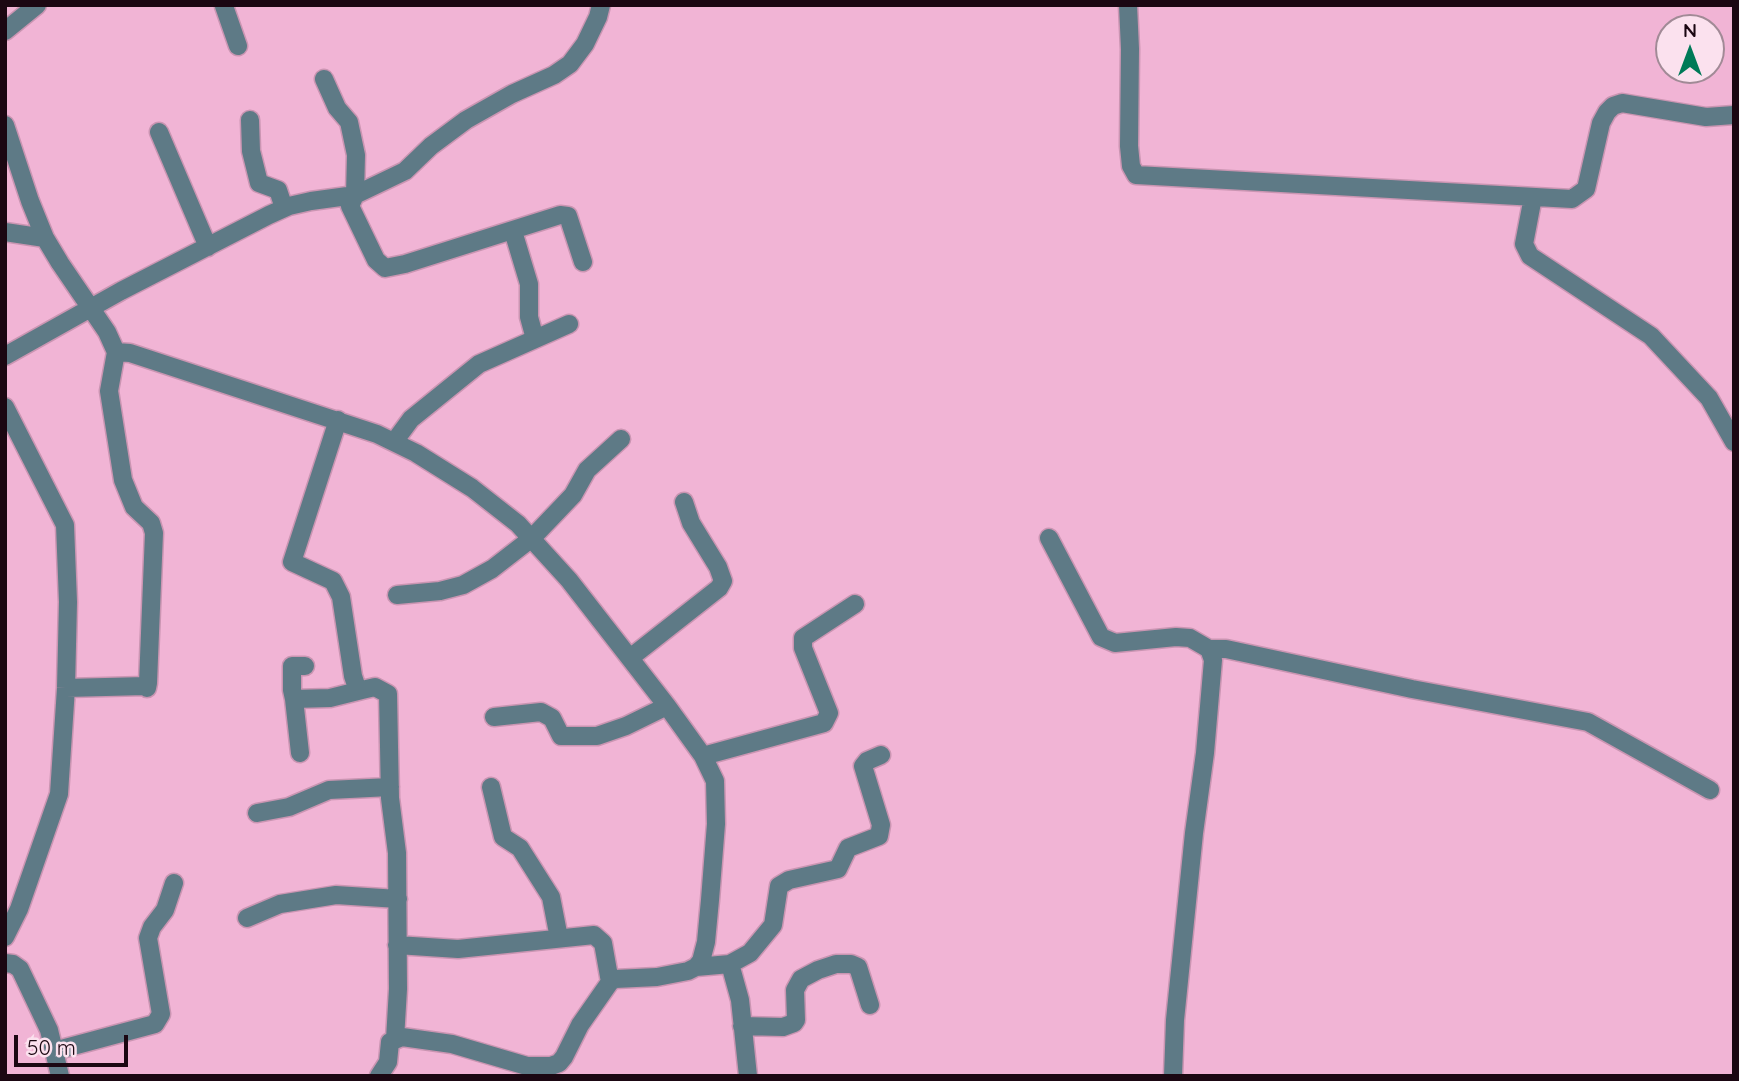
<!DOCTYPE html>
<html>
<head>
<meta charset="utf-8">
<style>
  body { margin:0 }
  #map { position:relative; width:1739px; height:1081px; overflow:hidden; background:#f1b4d5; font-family:Quicksand,sans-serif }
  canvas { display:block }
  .frame { position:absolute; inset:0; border:7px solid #1b0712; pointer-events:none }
  .north { position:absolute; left:1655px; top:14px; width:70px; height:70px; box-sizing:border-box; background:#fbe1ee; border:2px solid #a18a96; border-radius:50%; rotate:0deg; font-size:19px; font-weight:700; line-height:28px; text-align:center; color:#1b0712 }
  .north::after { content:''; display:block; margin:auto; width:24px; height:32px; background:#007a58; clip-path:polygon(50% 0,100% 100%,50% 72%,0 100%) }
  .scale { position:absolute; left:14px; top:1035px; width:114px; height:32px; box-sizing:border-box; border:4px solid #1b0712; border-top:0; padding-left:9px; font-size:21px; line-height:24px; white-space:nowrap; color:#1b0712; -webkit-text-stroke:5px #fbe1ee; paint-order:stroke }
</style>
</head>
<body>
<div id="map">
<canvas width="1739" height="1081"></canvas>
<div class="frame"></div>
<div class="north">N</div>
<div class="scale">50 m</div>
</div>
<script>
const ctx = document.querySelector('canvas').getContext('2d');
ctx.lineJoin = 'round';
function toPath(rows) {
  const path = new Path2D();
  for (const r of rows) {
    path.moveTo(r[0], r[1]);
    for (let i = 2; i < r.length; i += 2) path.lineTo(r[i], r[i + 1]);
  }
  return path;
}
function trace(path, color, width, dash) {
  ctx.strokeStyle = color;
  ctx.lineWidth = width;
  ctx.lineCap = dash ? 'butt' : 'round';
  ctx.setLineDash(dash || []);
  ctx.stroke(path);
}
const minor = toPath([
  [1128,5,1130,49,1129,146,1131,166,1136,175,1572,199,1586,189,1601,123,1607,112,1613,106,1622,103,1706,117,1734,115],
  [224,6,238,46],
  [5,31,37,5],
  [324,79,337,108,349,122,356,155,355,195,350,206,376,260,385,268,405,264,560,215,568,216,583,262],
  [250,120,251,151,259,183,278,190,284,208],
  [5,125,30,201,45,238,60,263,107,332,116,352,130,353,377,434,416,453,472,488,518,524,569,580,667,706,703,756,715,781,716,824,710,900,706,942,701,961,696,967,688,971,657,977,615,979,610,982,580,1025,564,1057,559,1063,551,1066,527,1066,452,1044,402,1037,390,1042,388,1062,379,1076],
  [159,132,208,247],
  [1533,197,1524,244,1530,256,1651,336,1709,398,1734,442],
  [513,231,529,284,529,317,535,339],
  [5,232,45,238],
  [5,356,121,291,269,215,289,206,311,201,355,195,405,171,431,146,466,120,512,94,554,75,570,64,585,44,598,17,601,5],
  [5,407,65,525,68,602,66,688,59,794,19,909,5,937],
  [338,420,292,562,333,581,341,597,353,676,357,688,362,690,375,687,388,694,390,798,397,853,398,989,395,1039],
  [394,442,411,419,479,364,569,324],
  [1049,538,1101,637,1115,643,1176,637,1190,638,1209,649,1213,660,1205,753,1194,833,1175,1020,1173,1076],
  [397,595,440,591,463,585,492,569,532,538,573,495,587,470,621,439],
  [1209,649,1226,649,1412,689,1588,722,1710,790],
  [630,658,719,588,723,581,718,567,691,523,684,502],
  [66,688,145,686,147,688,148,683,154,533,151,523,134,507,123,480,109,391,116,352],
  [294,699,292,690,292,666,305,666],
  [494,717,541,712,552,718,561,736,597,736,626,726,667,706],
  [300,753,294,699,330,698,362,690],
  [703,756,824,723,829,713,803,648,803,638,855,604],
  [491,787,503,837,520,848,551,897,559,938],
  [257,813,289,807,329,790,390,787],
  [247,918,280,904,336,895,398,899],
  [397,945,458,949,594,935,603,943,610,982],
  [5,963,13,964,20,969,49,1030,60,1076],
  [730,964,740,1000,748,1076],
  [696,967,730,964,750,953,773,925,779,886,789,880,838,869,848,848,879,836,881,825,863,766,867,761,881,755],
  [742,1026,783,1027,794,1023,796,1020,795,990,801,979,818,970,836,964,851,964,858,967,870,1005],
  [54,1051,155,1024,161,1014,148,938,152,927,165,910,174,883]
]);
trace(minor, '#ca95b2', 21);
trace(minor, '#5e7a86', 18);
</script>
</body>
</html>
